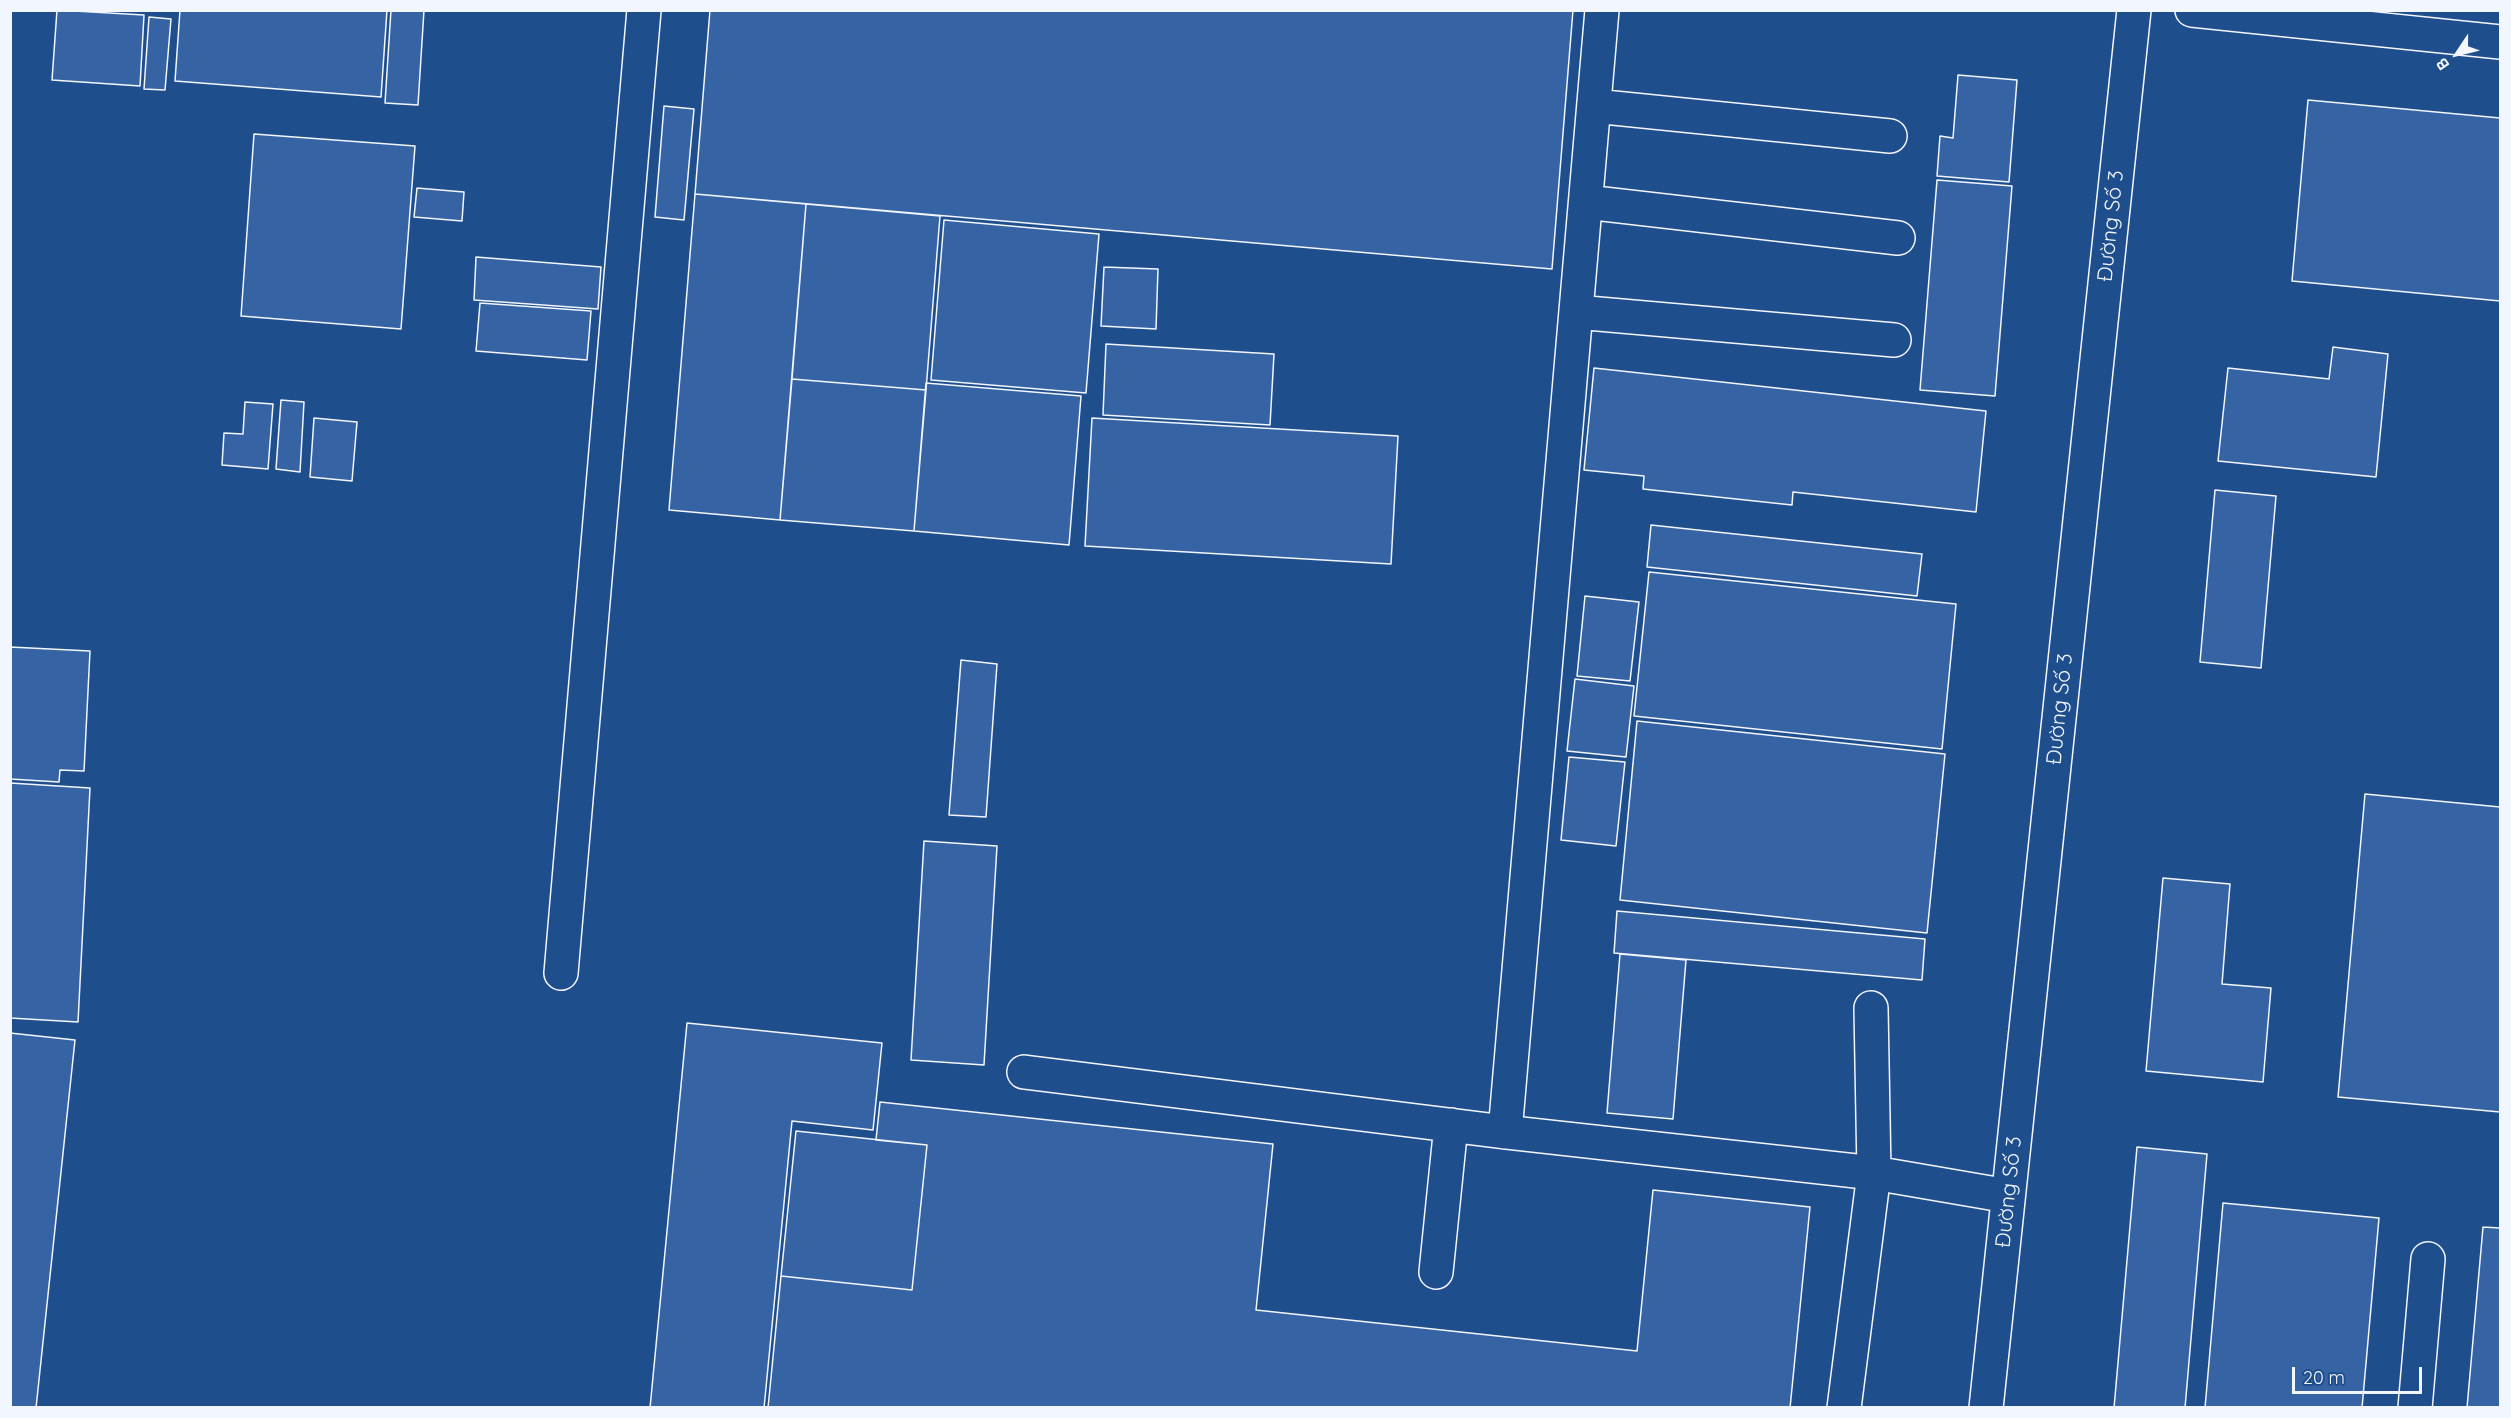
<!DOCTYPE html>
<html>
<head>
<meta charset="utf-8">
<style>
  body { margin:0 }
  #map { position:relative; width:2511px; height:1418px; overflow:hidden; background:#1f4e8c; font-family:Quicksand,sans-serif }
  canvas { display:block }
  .frame { position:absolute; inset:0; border:12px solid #f2f6ff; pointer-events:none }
  .north { position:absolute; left:2427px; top:24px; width:60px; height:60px; -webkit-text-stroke:4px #1f4e8c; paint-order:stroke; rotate:235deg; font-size:16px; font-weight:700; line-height:24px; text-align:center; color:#f2f6ff }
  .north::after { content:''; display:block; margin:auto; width:21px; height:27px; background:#f2f6ff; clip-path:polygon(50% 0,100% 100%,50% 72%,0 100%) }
  .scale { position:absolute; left:2292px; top:1367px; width:130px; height:27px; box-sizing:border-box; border:3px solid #f2f6ff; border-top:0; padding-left:8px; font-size:18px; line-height:21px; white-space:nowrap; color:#f2f6ff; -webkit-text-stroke:4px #1f4e8c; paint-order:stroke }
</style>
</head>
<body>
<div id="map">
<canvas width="2511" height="1418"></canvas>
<div class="frame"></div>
<div class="north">B</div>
<div class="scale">20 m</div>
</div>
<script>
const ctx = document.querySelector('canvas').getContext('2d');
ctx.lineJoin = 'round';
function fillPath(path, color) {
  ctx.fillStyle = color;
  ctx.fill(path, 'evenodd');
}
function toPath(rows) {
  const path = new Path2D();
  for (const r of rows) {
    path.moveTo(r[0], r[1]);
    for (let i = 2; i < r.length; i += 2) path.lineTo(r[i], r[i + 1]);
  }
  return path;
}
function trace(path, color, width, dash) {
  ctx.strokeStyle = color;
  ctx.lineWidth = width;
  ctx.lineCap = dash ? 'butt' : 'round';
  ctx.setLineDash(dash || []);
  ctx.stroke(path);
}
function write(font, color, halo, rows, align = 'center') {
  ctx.font = font + ' Quicksand,sans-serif';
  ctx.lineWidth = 4.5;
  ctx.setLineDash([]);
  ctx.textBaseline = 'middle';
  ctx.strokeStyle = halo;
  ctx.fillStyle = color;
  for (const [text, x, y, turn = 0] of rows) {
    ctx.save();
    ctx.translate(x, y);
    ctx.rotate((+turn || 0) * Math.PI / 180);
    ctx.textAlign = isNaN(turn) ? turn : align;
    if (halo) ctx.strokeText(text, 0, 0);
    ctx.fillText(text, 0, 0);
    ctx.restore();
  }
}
const building = toPath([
  [57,10,144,15,140,86,52,80,57,10],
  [180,10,387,10,381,97,175,81,180,10],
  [391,10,424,10,418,105,385,103,391,10],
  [710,10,1573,10,1552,269,695,194,710,10],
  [149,17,171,19,165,90,144,89,149,17],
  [1958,75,2017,80,2009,182,1937,176,1940,136,1953,138,1958,75],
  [2308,100,2500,118,2500,301,2292,281,2308,100],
  [664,106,694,109,684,220,655,217,664,106],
  [254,134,415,146,401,329,241,316,254,134],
  [1937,180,2012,186,1995,396,1920,390,1937,180],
  [417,188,464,192,462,221,414,217,417,188],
  [695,194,806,204,780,520,669,510,695,194],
  [806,204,940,216,926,390,792,379,806,204],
  [944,220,1099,234,1086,393,931,380,944,220],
  [476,257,601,267,598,309,474,300,476,257],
  [1104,267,1158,269,1156,329,1101,326,1104,267],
  [480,303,591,311,587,360,476,351,480,303],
  [1106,344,1274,354,1270,425,1103,415,1106,344],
  [2333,347,2388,354,2376,477,2218,461,2228,368,2329,379,2333,347],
  [1594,368,1986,411,1976,512,1793,492,1792,505,1643,489,1644,476,1584,470,1594,368],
  [792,379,926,390,914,531,780,520,792,379],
  [926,383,1081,396,1069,545,914,531,926,383],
  [281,400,304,402,300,472,276,469,281,400],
  [245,402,273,404,268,469,222,465,224,433,243,434,245,402],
  [314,418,357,422,352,481,310,477,314,418],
  [1092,418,1398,436,1391,564,1085,546,1092,418],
  [2215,490,2276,496,2261,668,2200,662,2215,490],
  [1651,525,1922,554,1917,596,1647,567,1651,525],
  [1649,572,1956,604,1942,749,1634,716,1649,572],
  [1585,596,1639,602,1630,681,1577,676,1585,596],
  [10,647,90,651,84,771,60,770,59,782,10,779,10,647],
  [961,660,997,664,986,817,949,815,961,660],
  [1575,679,1634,686,1626,757,1567,751,1575,679],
  [1637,721,1945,754,1927,933,1620,900,1637,721],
  [1569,757,1625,762,1616,846,1561,840,1569,757],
  [10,783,90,788,78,1022,10,1018,10,783],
  [2365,794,2500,807,2500,1112,2338,1097,2365,794],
  [924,841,997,846,984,1065,911,1060,924,841],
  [2163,878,2230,884,2222,984,2271,988,2263,1082,2146,1071,2163,878],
  [1617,911,1925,939,1922,980,1614,953,1617,911],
  [1620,954,1686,960,1673,1119,1607,1113,1620,954],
  [687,1023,882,1043,873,1130,792,1121,764,1408,650,1408,687,1023],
  [10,1033,75,1040,36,1408,10,1408,10,1033],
  [880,1102,1273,1144,1256,1310,1637,1351,1653,1190,1810,1207,1790,1408,768,1408,781,1276,912,1290,927,1145,876,1140,880,1102],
  [796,1131,927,1145,912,1290,781,1276,796,1131],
  [2137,1147,2207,1154,2185,1408,2114,1408,2137,1147],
  [2223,1203,2379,1218,2362,1408,2205,1408,2223,1203],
  [2483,1227,2500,1228,2500,1408,2467,1408,2483,1227]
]);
const minor = toPath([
  [2192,10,2500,42],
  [1594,106,1890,136],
  [1586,202,1898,238],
  [1576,312,1894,340],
  [561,973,644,10],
  [1024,1072,1505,1132,1874,1173,2008,1196],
  [1505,1132,1602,10],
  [1436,1272,1451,1125],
  [1844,1408,1874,1173,1871,1008],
  [1986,1408,2134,10],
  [2415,1408,2428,1259]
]);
const streetNames = [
  ["Đường Số 3",2111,226,-84],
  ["Đường Số 3",2060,709,-84],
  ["Đường Số 3",2009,1192,-84]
];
fillPath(building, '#3563a3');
trace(building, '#f2f6ff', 1.5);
trace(minor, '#f2f6ff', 36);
trace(minor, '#1f4e8c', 33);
write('21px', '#f2f6ff', '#1f4e8c', streetNames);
</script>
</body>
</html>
